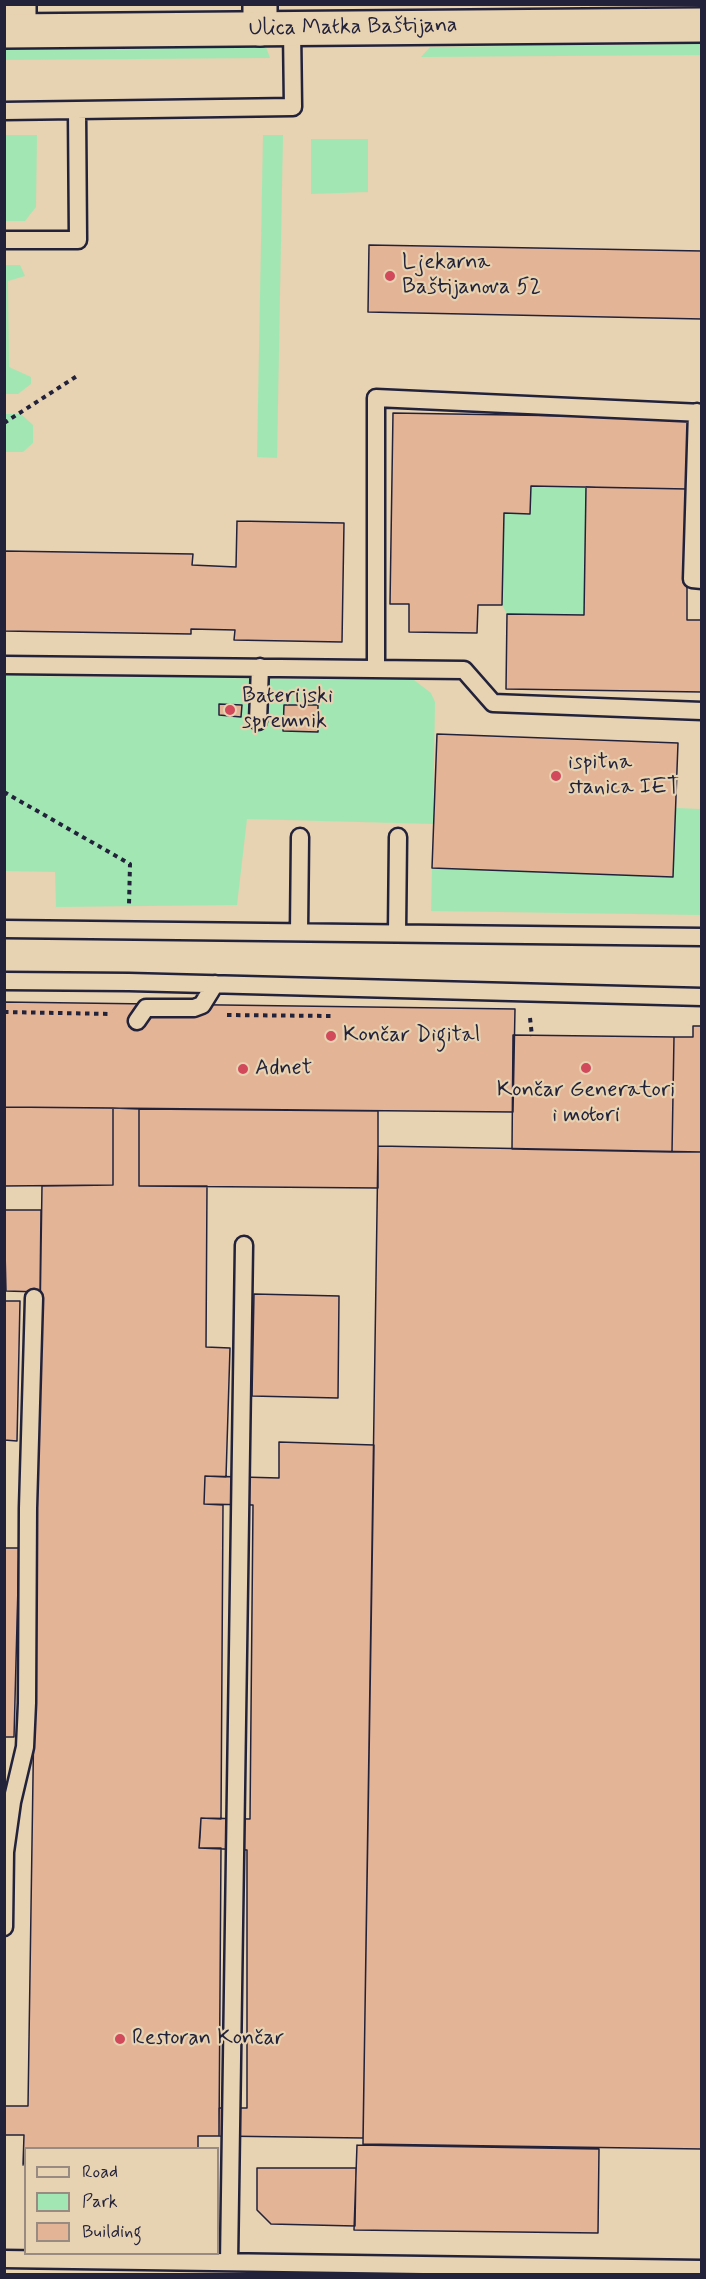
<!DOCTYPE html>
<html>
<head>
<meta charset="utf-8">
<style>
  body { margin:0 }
  #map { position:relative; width:706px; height:2279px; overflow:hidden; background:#e7d2b1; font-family:Mynerve,sans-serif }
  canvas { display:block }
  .frame { position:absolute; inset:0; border:6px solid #22223b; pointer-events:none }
  .legend { position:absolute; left:24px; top:2147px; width:195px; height:108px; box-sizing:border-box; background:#e7d2b1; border:2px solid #988c82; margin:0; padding:8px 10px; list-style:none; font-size:18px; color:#22223b }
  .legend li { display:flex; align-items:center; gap:12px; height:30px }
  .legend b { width:30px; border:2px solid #988c82 }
</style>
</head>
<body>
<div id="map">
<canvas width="706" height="2279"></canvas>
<div class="frame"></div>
<ul class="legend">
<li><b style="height:8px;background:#e7d2b1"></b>Road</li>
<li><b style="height:16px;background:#a2e7b3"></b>Park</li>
<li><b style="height:16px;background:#e4b497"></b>Building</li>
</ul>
</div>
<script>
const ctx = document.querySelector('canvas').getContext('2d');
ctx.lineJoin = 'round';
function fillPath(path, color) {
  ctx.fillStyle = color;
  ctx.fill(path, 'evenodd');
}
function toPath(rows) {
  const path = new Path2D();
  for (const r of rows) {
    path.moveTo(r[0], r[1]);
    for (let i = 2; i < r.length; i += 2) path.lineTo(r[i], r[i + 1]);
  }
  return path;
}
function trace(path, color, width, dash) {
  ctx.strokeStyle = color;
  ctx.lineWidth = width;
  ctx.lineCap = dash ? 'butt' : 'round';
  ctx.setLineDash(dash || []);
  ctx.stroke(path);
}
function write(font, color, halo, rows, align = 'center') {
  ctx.font = font + ' Mynerve,sans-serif';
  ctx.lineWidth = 4.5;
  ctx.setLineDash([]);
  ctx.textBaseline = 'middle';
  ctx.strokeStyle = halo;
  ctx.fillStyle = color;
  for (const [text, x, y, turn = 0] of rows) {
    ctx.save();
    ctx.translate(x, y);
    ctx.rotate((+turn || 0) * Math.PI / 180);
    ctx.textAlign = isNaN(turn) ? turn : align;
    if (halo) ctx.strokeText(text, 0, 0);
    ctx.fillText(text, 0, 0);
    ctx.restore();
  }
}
const green = toPath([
  [702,44,701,55,421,57,430,47],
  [266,47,270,58,5,60,5,49],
  [5,135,37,135,36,207,25,221,5,221],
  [263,135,283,135,277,458,257,457],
  [311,139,368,139,368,192,311,194],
  [5,265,20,265,25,276,8,281,9,367,31,377,31,384,18,394,5,394],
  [5,414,21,414,33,425,33,443,23,452,5,452],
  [531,486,586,487,584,615,507,614,502,605,504,513,530,514],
  [5,676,414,680,431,693,435,702,433,824,247,819,237,905,56,907,55,872,5,871],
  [676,808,701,809,701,915,431,911,432,868,673,877]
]);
const building = toPath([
  [369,245,702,251,702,319,368,312,369,245],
  [393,413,689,418,687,489,531,486,530,514,504,513,502,605,478,605,477,633,409,632,409,604,390,604,393,413],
  [586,487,687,489,687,620,702,620,702,692,506,689,507,614,584,615,586,487],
  [237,521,344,523,342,642,234,640,235,630,191,629,191,634,4,631,4,551,193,554,192,565,236,567,237,521],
  [219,704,242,705,241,717,219,715,219,704],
  [284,705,318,705,318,732,283,731,284,705],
  [437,734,678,743,673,877,432,868,437,734],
  [4,1002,515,1009,513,1112,4,1107,4,1002],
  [693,1026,702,1026,702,1152,672,1152,674,1037,693,1037,693,1026],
  [513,1035,674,1037,672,1152,512,1149,513,1035],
  [4,1107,113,1108,113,1185,4,1186,4,1107],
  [113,1108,139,1109,139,1186,207,1186,206,1347,230,1348,226,1477,205,1476,204,1504,223,1505,221,1819,201,1818,199,1848,221,1848,219,2136,198,2136,198,2148,26,2148,23,2165,24,2135,4,2135,4,2106,28,2106,42,1186,113,1185,113,1108],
  [139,1109,378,1111,378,1188,139,1186,139,1109],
  [378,1146,702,1152,702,2149,363,2144,378,1146],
  [4,1210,41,1210,40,1292,6,1291,4,1210],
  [254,1294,339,1296,338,1398,252,1396,254,1294],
  [4,1301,20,1301,17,1441,4,1440,4,1301],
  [279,1442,374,1445,363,2138,219,2136,219,2108,247,2108,247,1850,199,1848,200,1837,201,1818,250,1819,253,1505,204,1504,205,1476,279,1478,279,1442],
  [4,1548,19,1548,14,1737,4,1737,4,1548],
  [357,2145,599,2149,598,2233,354,2230,357,2145],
  [257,2168,356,2168,355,2226,271,2224,257,2210,257,2168]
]);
const path = toPath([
  [4,423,77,376],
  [4,792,130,864,129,905],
  [4,1012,112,1014],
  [227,1015,331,1016],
  [530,1018,532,1036]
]);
const lane = toPath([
  [4,111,293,107,292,29],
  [4,240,78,240,77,111],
  [697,412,692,579,702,580],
  [4,665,464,670,493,703,702,711],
  [376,668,376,398,702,413],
  [258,721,260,667],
  [4,929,702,937],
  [299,932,300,837],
  [397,933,398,837],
  [4,981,129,982,702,997],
  [137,1021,146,1008,194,1008,202,1005,215,984],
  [4,1927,5,1852,12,1802,25,1747,27,1703,28,1508,34,1298],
  [4,2259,702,2269],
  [229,2262,244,1245]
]);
const street = toPath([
  [19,4,19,30],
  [260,4,260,29]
]);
const secondary = toPath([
  [4,31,702,25]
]);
const markers = [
  [390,276,6,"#d1495b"],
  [230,710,6,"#d1495b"],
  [556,776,6,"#d1495b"],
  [331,1036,6,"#d1495b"],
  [586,1068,6,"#d1495b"],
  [243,1069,6,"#d1495b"],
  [120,2039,6,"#d1495b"]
];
const streetNames = [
  ["Ulica Matka Baštijana",353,28,-1]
];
const poiNames = [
  ["Ljekarna",402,263],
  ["Baštijanova 52",402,288],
  ["Baterijski",242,697],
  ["spremnik",242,722],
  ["ispitna",568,763],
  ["stanica IET",568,788],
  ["Končar Digital",343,1036],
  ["Adnet",255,1069],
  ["Končar Generatori",586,1091,"center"],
  ["i motori",586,1116,"center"],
  ["Restoran Končar",132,2039]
];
fillPath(green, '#a2e7b3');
fillPath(building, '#e4b497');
trace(building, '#22223b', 1.5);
trace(lane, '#22223b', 21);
trace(street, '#22223b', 38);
trace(secondary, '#22223b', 38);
trace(path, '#22223b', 4, [4.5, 4.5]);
trace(lane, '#e7d2b1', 16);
trace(street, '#e7d2b1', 33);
trace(secondary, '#e7d2b1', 33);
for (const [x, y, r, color] of markers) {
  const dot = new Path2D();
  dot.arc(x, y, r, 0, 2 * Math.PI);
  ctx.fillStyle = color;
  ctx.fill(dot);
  trace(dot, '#e7d2b1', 2);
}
write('22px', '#22223b', '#e7d2b1', streetNames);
write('22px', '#22223b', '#e7d2b1', poiNames, 'left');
</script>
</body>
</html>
